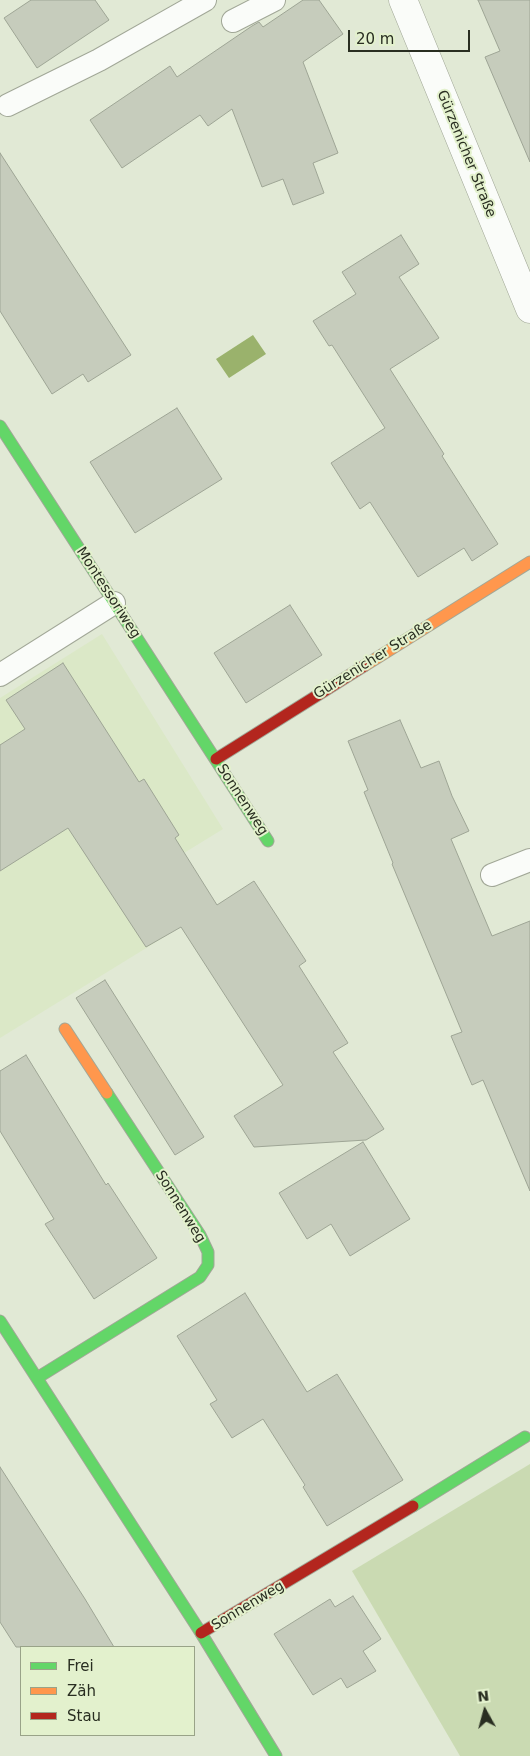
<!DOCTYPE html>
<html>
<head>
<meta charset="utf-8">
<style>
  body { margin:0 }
  #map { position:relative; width:530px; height:1756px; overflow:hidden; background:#e1e9d5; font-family:"DejaVu Sans",sans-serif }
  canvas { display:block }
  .legend { position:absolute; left:20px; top:1646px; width:175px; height:90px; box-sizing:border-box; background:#e3f1cd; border:1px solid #99a388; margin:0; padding:6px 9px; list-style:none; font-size:15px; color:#292e21 }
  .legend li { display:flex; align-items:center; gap:10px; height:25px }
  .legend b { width:25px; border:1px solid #99a388 }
  .north { position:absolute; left:460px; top:1686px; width:50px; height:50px; -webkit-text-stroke:4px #e3f1cd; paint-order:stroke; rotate:353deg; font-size:14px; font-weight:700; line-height:20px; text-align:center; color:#292e21 }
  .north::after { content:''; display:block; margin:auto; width:18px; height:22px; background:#292e21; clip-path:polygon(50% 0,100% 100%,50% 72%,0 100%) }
  .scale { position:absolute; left:348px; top:30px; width:122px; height:22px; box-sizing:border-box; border:2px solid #292e21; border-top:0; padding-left:6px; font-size:15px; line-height:18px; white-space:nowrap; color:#292e21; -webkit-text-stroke:4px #e3f1cd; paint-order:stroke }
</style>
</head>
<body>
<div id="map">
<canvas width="530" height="1756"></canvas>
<ul class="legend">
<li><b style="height:6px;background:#63d668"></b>Frei</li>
<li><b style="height:6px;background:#ff974d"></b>Zäh</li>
<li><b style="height:6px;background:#b3261e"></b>Stau</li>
</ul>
<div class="north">N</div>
<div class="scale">20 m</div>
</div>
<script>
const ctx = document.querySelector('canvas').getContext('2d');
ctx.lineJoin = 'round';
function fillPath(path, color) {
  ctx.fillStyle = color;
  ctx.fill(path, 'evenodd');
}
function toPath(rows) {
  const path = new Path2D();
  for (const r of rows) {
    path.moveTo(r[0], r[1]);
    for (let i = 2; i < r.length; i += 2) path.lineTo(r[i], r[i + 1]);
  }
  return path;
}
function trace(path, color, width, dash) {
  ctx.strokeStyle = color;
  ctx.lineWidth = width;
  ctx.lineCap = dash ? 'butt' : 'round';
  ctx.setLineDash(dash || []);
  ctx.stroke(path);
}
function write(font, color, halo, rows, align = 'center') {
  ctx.font = font + ' "DejaVu Sans",sans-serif';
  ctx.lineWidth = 4;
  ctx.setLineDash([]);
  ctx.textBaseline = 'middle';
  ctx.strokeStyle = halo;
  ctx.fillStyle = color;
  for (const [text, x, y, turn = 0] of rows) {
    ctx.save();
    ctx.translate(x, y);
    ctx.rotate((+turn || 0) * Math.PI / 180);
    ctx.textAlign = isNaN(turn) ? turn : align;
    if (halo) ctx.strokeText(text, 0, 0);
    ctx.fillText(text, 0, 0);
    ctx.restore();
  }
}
const built = toPath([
  [102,634,223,829,137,882,169,934,0,1038,0,698]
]);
const green = toPath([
  [530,1464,530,1756,460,1756,352,1571]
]);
const water = toPath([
  [253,335,266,354,229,378,216,359]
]);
const building = toPath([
  [31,0,95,0,109,20,37,68,4,18,31,0],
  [303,0,319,0,343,34,303,62,338,153,313,163,324,193,293,205,283,179,262,187,232,109,208,126,200,115,122,168,90,120,170,66,177,77,252,26,259,22,263,27,303,0],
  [478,0,530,0,530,162,485,57,500,51,478,0],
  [0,153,131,355,88,382,83,374,52,394,0,311,0,153],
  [401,235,419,264,399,277,439,338,390,369,444,454,442,456,498,544,472,561,464,548,418,577,370,502,360,509,331,463,385,428,332,345,329,346,313,321,356,294,342,272,401,235],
  [177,408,222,479,135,533,90,462,177,408],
  [290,605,322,655,246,703,214,653,290,605],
  [63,663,139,782,144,779,179,835,175,838,217,905,254,881,306,961,299,966,348,1043,333,1052,384,1129,366,1140,254,1147,234,1116,283,1085,181,927,146,947,68,828,0,871,0,745,25,729,6,700,63,663],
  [400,720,421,768,439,761,452,796,469,831,451,839,492,936,530,921,530,1191,483,1080,472,1085,451,1036,462,1032,392,864,393,863,364,792,368,790,348,741,400,720],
  [105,980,204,1137,175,1155,76,998,105,980],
  [26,1055,106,1185,108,1183,157,1258,94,1299,45,1224,54,1219,0,1131,0,1071,26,1055],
  [363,1142,410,1219,350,1256,331,1224,307,1239,279,1193,363,1142],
  [245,1293,307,1392,337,1374,403,1480,327,1526,303,1487,305,1485,263,1419,232,1438,210,1404,217,1400,177,1336,245,1293],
  [0,1467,85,1599,114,1647,16,1647,0,1622,0,1467],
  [353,1596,381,1639,363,1651,376,1671,347,1688,341,1678,313,1695,274,1634,330,1599,335,1607,353,1596]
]);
const lane = toPath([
  [233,21,274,0],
  [8,105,99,60,205,0],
  [0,675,114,603],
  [492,875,530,860]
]);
const street = toPath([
  [403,0,530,309]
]);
const fast = toPath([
  [0,426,268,841],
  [0,1321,201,1633,276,1756],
  [37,1378,200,1277,208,1265,208,1252,200,1235,107,1093],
  [413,1506,525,1437]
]);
const slow = toPath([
  [364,666,530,562],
  [65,1029,107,1093]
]);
const jam = toPath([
  [216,759,364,666],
  [201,1633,413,1506]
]);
const streetNames = [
  ["Gürzenicher Straße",466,154,68],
  ["Montessoriweg",108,593,57],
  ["Gürzenicher Straße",373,660,-32],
  ["Sonnenweg",242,800,57],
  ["Sonnenweg",180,1207,58],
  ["Sonnenweg",248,1606,-31]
];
fillPath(built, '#dbe8c7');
fillPath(green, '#cadab2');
fillPath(water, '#9ab26c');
fillPath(building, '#c6ccbc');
trace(building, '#9ea595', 1);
trace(lane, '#a1a797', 24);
trace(street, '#a1a797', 29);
trace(fast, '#a1a797', 13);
trace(slow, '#a1a797', 13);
trace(jam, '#a1a797', 13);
trace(lane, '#fafcf9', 22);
trace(street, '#fafcf9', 28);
trace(fast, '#63d668', 11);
trace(slow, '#ff974d', 11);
trace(jam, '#b3261e', 11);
write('14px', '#292e21', '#e3f1cd', streetNames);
</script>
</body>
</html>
